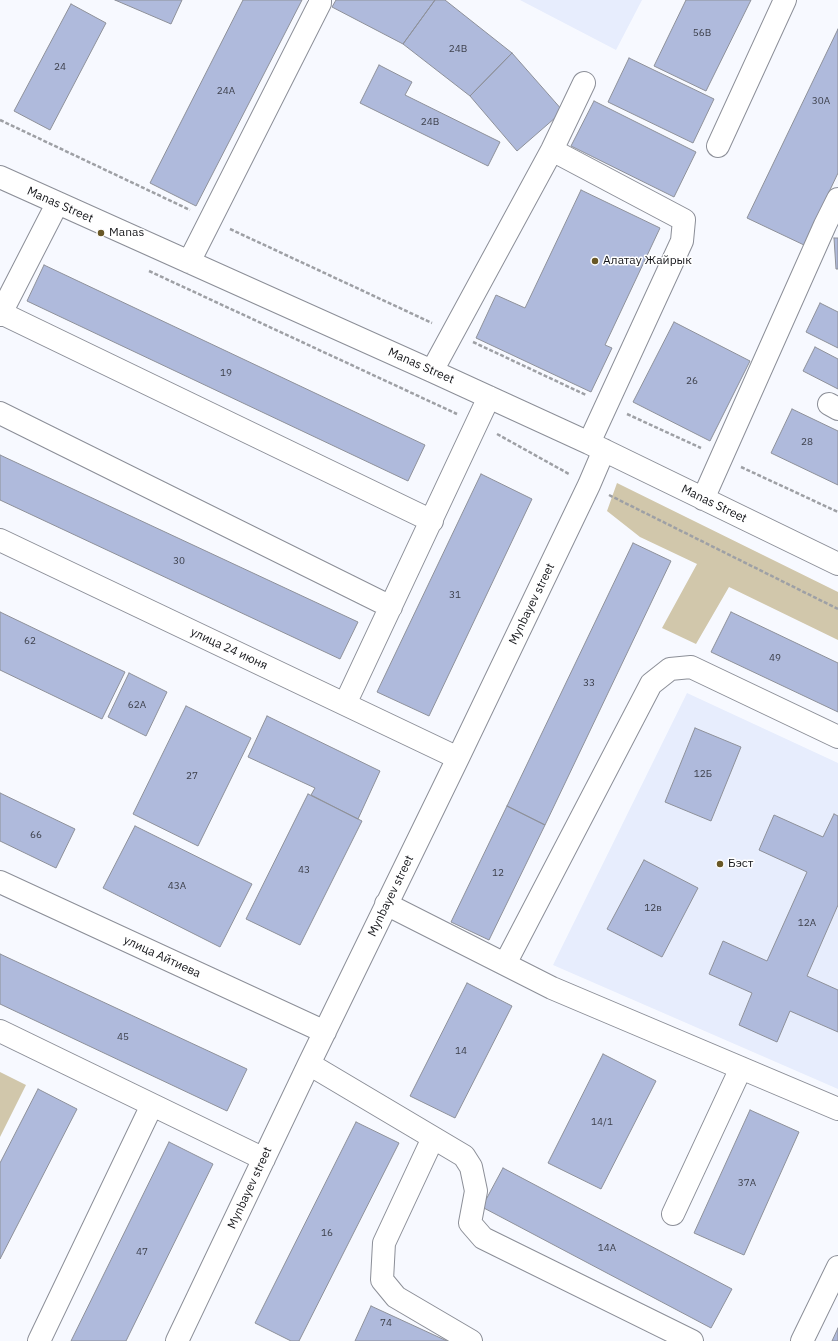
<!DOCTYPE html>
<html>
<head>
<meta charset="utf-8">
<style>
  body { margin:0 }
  canvas { display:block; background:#f7f9ff }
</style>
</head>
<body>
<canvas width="838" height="1341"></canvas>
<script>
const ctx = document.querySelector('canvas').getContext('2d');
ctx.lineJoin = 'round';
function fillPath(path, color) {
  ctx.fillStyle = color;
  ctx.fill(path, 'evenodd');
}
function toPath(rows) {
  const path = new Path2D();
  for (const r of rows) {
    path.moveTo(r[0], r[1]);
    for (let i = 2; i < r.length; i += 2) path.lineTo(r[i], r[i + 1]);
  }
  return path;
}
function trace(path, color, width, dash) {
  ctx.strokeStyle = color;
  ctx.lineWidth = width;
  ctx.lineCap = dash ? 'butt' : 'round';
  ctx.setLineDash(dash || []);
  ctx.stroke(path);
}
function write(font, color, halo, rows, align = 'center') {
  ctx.font = font + ' "IBM Plex Sans",sans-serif';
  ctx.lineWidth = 3;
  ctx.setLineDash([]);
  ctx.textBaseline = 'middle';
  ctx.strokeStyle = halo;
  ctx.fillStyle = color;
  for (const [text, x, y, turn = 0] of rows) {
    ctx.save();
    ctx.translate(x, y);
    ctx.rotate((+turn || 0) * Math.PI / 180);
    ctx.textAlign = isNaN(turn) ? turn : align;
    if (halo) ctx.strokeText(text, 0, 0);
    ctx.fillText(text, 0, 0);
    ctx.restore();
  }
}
const built = toPath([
  [520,0,642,0,616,50],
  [687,693,838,763,838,1089,553,965]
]);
const green = toPath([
  [617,483,838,592,838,640,729,587,696,644,662,628,697,564,640,537,607,511],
  [0,1072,26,1085,0,1137]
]);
const building = toPath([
  [115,0,182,0,171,24,115,0],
  [243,0,302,0,196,206,150,183,243,0],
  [336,0,435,0,403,44,332,7,336,0],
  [435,0,445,0,512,53,470,96,403,44,435,0],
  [686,0,751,0,706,91,654,66,686,0],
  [71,4,106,23,50,130,14,111,71,4],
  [838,29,838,173,804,245,747,218,838,29],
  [512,53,563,111,517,151,470,96,512,53],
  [629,58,714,99,693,143,608,102,629,58],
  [379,65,412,82,405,95,500,142,488,166,360,103,379,65],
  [594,101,696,152,674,197,571,146,594,101],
  [581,190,660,228,605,345,612,348,591,392,476,338,496,295,525,308,581,190],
  [834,238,838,238,838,269,836,269,834,238],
  [44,265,425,445,408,481,27,301,44,265],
  [820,303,838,312,838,348,806,332,820,303],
  [674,322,750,361,710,441,633,402,674,322],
  [815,347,838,359,838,389,803,371,815,347],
  [792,409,838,431,838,485,771,453,792,409],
  [0,455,358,622,340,659,0,500,0,455],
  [481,474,532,499,429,716,377,692,481,474],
  [633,543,671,561,545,825,507,806,633,543],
  [0,612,125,672,102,719,0,670,0,612],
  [731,612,838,663,838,712,711,652,731,612],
  [129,673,167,692,146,736,108,717,129,673],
  [186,706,251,738,198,846,133,814,186,706],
  [267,716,380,771,358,819,311,795,315,788,248,757,267,716],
  [695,728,741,747,711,821,665,802,695,728],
  [0,793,75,829,56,868,0,841,0,793],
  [308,794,362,821,300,945,246,919,308,794],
  [507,806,545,825,489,940,451,922,507,806],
  [834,814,838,816,838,905,807,976,838,990,838,1032,790,1011,777,1042,739,1025,752,993,709,974,723,941,767,961,807,872,759,850,774,815,823,837,834,814],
  [135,826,252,884,220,947,103,888,135,826],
  [644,860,698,888,662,957,607,929,644,860],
  [0,954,247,1069,227,1111,0,1004,0,954],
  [467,983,512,1006,455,1118,410,1096,467,983],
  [603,1054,656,1081,601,1189,548,1163,603,1054],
  [38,1089,77,1109,0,1259,0,1163,38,1089],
  [750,1110,799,1132,744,1255,694,1233,750,1110],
  [356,1122,399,1143,299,1341,291,1341,255,1323,356,1122],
  [169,1142,213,1164,126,1341,71,1341,169,1142],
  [503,1168,732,1289,711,1328,482,1207,503,1168],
  [371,1306,447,1341,355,1341,371,1306],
  [838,1328,838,1341,832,1341,838,1328]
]);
const path = toPath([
  [0,120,190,210],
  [230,229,432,323],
  [149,271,457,414],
  [473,342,586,395],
  [627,414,701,448],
  [497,434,569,474],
  [741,467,838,512],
  [609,495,838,609]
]);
const minor = toPath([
  [718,146,785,0],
  [552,150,684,220,682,241,589,443],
  [0,177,432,371,589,443,838,564],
  [189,262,320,3,320,0],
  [1,313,432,521],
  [0,315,57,204],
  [432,371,552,150,584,83],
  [829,404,838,409],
  [0,413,391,607],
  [703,499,825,225,838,199],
  [0,540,458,758],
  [345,704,489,397],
  [0,882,325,1032],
  [386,904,552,988,838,1109],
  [505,964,651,684,670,669,691,667,838,737],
  [0,1031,264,1159],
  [309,1064,464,1156,471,1167,476,1191,470,1223,483,1238,692,1341],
  [433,1138,384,1243,382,1280,396,1297,471,1341],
  [673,1214,741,1068],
  [39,1341,152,1105],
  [177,1341,309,1064,458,758,589,485,604,450],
  [802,1341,838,1267]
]);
const markers = [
  [101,233,4,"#695826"],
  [595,261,4,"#695826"],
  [720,864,4,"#695826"]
];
const numberNames = [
  ["56В",702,33],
  ["24В",458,49],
  ["24",60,67],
  ["24А",226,91],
  ["30А",821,101],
  ["24В",430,122],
  ["19",226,373],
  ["26",692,381],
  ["28",807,442],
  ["30",179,561],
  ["31",455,595],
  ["62",30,641],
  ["49",775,658],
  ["33",589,683],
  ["62А",137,705],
  ["12Б",703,774],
  ["27",192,776],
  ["66",36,835],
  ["43",304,870],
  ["12",498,873],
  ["43А",177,886],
  ["12в",653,908],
  ["12А",807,923],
  ["45",123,1037],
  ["14",461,1051],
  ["14/1",602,1122],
  ["37А",747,1183],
  ["16",327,1233],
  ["14А",607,1248],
  ["47",142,1252],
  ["74",386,1323]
];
const streetNames = [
  ["Manas Street",60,205,24],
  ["Manas Street",421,366,24],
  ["Manas Street",714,504,26],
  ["Mynbayev street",532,604,-64],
  ["улица 24 июня",229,649,25],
  ["Mynbayev street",391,896,-64],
  ["улица Айтиева",162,957,25],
  ["Mynbayev street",250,1188,-65]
];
const poiNames = [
  ["Manas",109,233],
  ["Алатау Жайрык",603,261],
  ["Бэст",728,864]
];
fillPath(built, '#e7edfd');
fillPath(green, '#d1c7ab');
fillPath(building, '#afbadc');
trace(building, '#8e919a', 1);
trace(minor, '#8c8f98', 24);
trace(path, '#9ea0a5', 2.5, [4, 2]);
trace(minor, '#fff', 22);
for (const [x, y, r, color] of markers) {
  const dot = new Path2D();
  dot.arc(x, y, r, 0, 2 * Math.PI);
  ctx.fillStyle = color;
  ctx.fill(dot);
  trace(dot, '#fff', 1.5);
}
write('10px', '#3c3f4a', null, numberNames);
write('12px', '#15161a', '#fff', streetNames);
write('12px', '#15161a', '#fff', poiNames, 'left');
</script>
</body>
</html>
